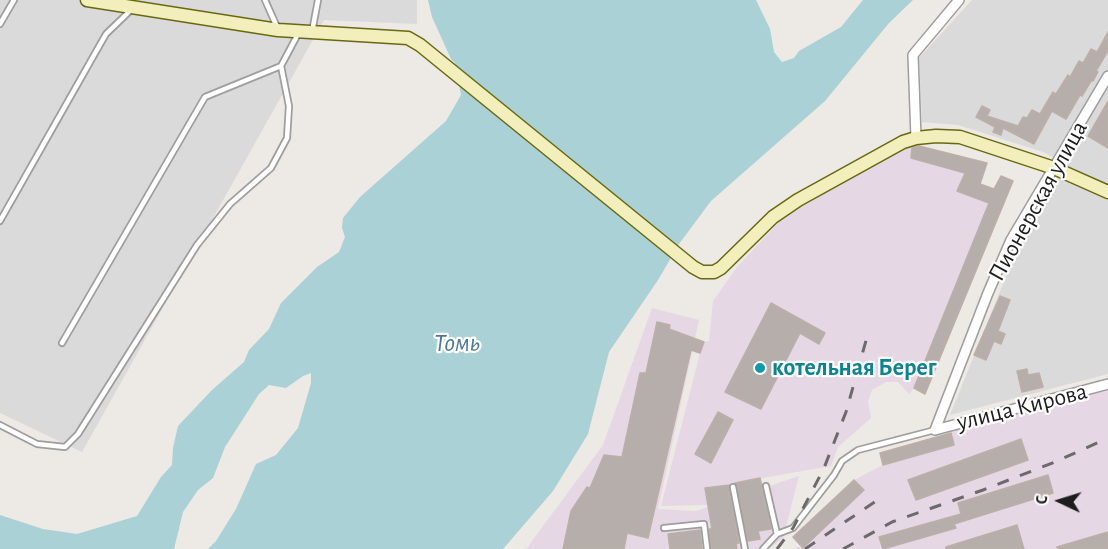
<!DOCTYPE html>
<html>
<head>
<meta charset="utf-8">
<style>
  body { margin:0 }
  #map { position:relative; width:1108px; height:549px; overflow:hidden; background:#ede9e4; font-family:"Alegreya Sans",sans-serif }
  canvas { display:block }
  .north { position:absolute; left:1030px; top:471px; width:60px; height:60px; -webkit-text-stroke:4px #fff; paint-order:stroke; rotate:274deg; font-size:16px; font-weight:700; line-height:24px; text-align:center; color:#1d1d1d }
  .north::after { content:''; display:block; margin:auto; width:21px; height:27px; background:#1d1d1d; clip-path:polygon(50% 0,100% 100%,50% 72%,0 100%) }
</style>
</head>
<body>
<div id="map">
<canvas width="1108" height="549"></canvas>
<div class="north">С</div>
</div>
<script>
const ctx = document.querySelector('canvas').getContext('2d');
ctx.lineJoin = 'round';
function fillPath(path, color) {
  ctx.fillStyle = color;
  ctx.fill(path, 'evenodd');
}
function toPath(rows) {
  const path = new Path2D();
  for (const r of rows) {
    path.moveTo(r[0], r[1]);
    for (let i = 2; i < r.length; i += 2) path.lineTo(r[i], r[i + 1]);
  }
  return path;
}
function trace(path, color, width, dash) {
  ctx.strokeStyle = color;
  ctx.lineWidth = width;
  ctx.lineCap = dash ? 'butt' : 'round';
  ctx.setLineDash(dash || []);
  ctx.stroke(path);
}
function write(font, color, halo, rows, align = 'center') {
  ctx.font = font + ' "Alegreya Sans",sans-serif';
  ctx.lineWidth = 4.5;
  ctx.setLineDash([]);
  ctx.textBaseline = 'middle';
  ctx.strokeStyle = halo;
  ctx.fillStyle = color;
  for (const [text, x, y, turn = 0] of rows) {
    ctx.save();
    ctx.translate(x, y);
    ctx.rotate((+turn || 0) * Math.PI / 180);
    ctx.textAlign = isNaN(turn) ? turn : align;
    if (halo) ctx.strokeText(text, 0, 0);
    ctx.fillText(text, 0, 0);
    ctx.restore();
  }
}
const residential = toPath([
  [0,0,417,0,417,24,324,20,82,452,0,413],
  [972,0,1108,0,1108,374,950,415,1022,237,1066,164,1043,152,958,125,922,122,919,58]
]);
const industrial = toPath([
  [913,145,911,158,964,172,957,191,989,203,914,388,909,394,898,382,886,382,872,390,868,401,871,418,838,447,831,466,706,488,708,505,661,506,700,353,704,342,709,341,713,301,737,267,781,220,885,156],
  [652,308,699,320,658,509,696,511,799,476,783,538,768,549,526,549,603,445],
  [1108,389,1108,549,795,549,797,547,803,547,864,490,854,480,883,465,954,445,951,432]
]);
const water = toPath([
  [428,0,756,0,770,29,774,52,782,62,794,58,799,51,841,27,863,0,913,0,889,23,825,101,711,201,679,244,658,280,609,352,588,434,553,491,503,549,208,549,216,541,236,509,256,464,276,455,298,428,311,383,311,373,303,376,286,388,269,385,259,394,225,447,213,478,198,490,183,512,174,549,0,549,0,515,43,529,77,534,137,516,161,477,172,465,173,448,178,426,212,390,244,362,249,350,269,329,281,303,317,267,339,252,345,237,342,228,343,218,360,197,446,121,461,95,455,63,451,59,432,17]
]);
const building = toPath([
  [1108,32,1108,51,1096,71,1098,72,1093,81,1091,81,1082,96,1080,95,1066,119,1052,111,1034,144,1003,128,1001,135,993,132,995,127,976,117,982,106,990,110,987,116,1018,126,1023,117,1027,118,1032,110,1040,114,1053,92,1056,94,1068,75,1070,77,1079,61,1083,63,1091,49,1097,52,1108,32],
  [1108,101,1108,148,1088,136,1108,101],
  [919,146,987,163,980,184,994,189,1001,176,1013,181,925,394,914,388,989,203,957,191,965,173,911,158,912,148,919,146],
  [1000,296,1010,300,998,331,1005,334,1001,344,994,341,986,360,974,355,1000,296],
  [771,303,825,333,819,344,800,333,761,409,725,392,771,303],
  [657,322,670,325,669,329,704,342,700,353,691,350,648,538,627,533,624,549,563,549,571,511,587,487,590,488,604,455,622,457,640,373,646,373,657,322],
  [1027,369,1028,375,1039,373,1043,387,1022,392,1017,371,1027,369],
  [718,412,733,420,711,463,695,454,718,412],
  [951,433,954,445,883,465,880,453,951,433],
  [1021,439,1028,460,916,500,908,480,1021,439],
  [1048,475,1053,493,954,524,956,528,883,549,879,537,961,514,958,503,1048,475],
  [760,478,771,529,758,531,760,539,748,541,735,483,760,478],
  [854,480,864,490,803,548,793,537,854,480],
  [729,485,739,543,736,544,737,549,711,549,709,529,712,529,705,488,729,485],
  [1017,525,1024,549,946,549,946,547,1017,525],
  [700,530,702,549,670,549,668,534,700,530],
  [1108,532,1108,549,1058,549,1057,547,1108,532]
]);
const service = toPath([
  [265,0,277,27],
  [0,24,14,0],
  [312,32,318,0],
  [0,221,106,34,132,9],
  [62,343,205,97,281,66,298,34],
  [0,425,37,444,65,447,78,434,197,245,230,204,271,168,287,138,289,106,281,66],
  [766,486,777,534],
  [733,487,745,549],
  [664,528,704,524,707,549],
  [763,549,777,534,793,528,834,475,842,461,858,450,935,430]
]);
const minor = toPath([
  [916,138,913,55,959,0],
  [935,430,988,293,1011,240,1108,76],
  [935,430,1108,384]
]);
const secondary = toPath([
  [87,0,278,30,408,38,420,45,693,267,702,272,714,272,721,268,773,217,798,200,903,142,916,138,936,136,960,137,1054,168,1108,192]
]);
const rail = toPath([
  [777,549,793,528,824,468,846,412,867,337],
  [805,549,876,501],
  [843,549,892,522,983,490,1055,462,1108,438]
]);
const markers = [
  [760,368,6,"#0f9aa8"]
];
const streetNames = [
  ["Пионерская улица",1038,201,-61],
  ["улица Кирова",1022,407,-14]
];
const cultureNames = [
  ["котельная Берег",772,368]
];
const waterNames = [
  ["Томь",457,343]
];
fillPath(residential, '#dbdada');
fillPath(industrial, '#e6d7e5');
fillPath(water, '#a9d1d6');
fillPath(building, '#b6aeaa');
trace(building, '#bdafa8', 1.5);
trace(service, '#9e9e9e', 8);
trace(minor, '#9e9e9e', 12);
trace(secondary, '#686810', 15);
trace(service, '#fff', 4.5);
trace(minor, '#fff', 9);
trace(secondary, '#f2efbd', 12);
trace(rail, '#6b6b6b', 3, [12, 12]);
for (const [x, y, r, color] of markers) {
  const dot = new Path2D();
  dot.arc(x, y, r, 0, 2 * Math.PI);
  ctx.fillStyle = color;
  ctx.fill(dot);
  trace(dot, '#fff', 2);
}
write('24px', '#1d1d1d', '#fff', streetNames);
write('bold 24px', '#0d838f', '#fff', cultureNames, 'left');
write('italic 26px', '#4d7894', '#fff', waterNames);
</script>
</body>
</html>
